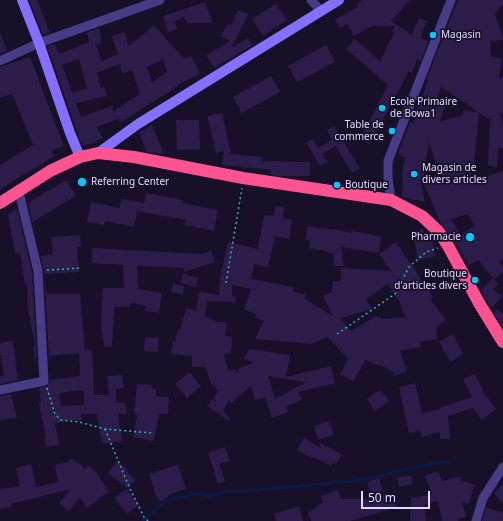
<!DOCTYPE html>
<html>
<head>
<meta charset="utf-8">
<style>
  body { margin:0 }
  #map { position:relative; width:503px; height:521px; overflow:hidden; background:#171028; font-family:"Noto Sans",sans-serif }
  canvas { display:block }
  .scale { position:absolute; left:361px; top:491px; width:69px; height:18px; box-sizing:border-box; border:2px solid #e1d8ff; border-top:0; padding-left:5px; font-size:12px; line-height:14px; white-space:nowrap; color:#e1d8ff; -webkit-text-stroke:3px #171028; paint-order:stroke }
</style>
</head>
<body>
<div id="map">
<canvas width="503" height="521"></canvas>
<div class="scale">50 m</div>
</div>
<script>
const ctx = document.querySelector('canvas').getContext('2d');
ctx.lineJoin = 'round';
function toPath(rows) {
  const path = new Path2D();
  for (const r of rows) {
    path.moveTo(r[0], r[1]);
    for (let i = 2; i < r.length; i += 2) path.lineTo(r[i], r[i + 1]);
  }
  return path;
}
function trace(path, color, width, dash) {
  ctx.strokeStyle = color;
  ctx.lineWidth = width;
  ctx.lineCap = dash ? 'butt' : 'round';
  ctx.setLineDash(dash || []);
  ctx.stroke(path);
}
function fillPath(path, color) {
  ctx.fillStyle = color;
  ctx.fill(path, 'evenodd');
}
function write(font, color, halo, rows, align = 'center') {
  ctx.font = font + ' "Noto Sans",sans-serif';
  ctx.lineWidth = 3.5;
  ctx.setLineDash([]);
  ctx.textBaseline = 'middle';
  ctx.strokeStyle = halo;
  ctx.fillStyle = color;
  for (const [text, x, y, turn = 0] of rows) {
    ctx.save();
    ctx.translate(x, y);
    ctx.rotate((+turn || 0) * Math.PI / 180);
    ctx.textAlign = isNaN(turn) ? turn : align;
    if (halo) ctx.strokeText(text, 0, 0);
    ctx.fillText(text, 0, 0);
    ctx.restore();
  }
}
const stream = toPath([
  [142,521,167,500,199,493,208,496,228,491,244,491,357,481,417,467,449,461]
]);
const building = toPath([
  [29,0,37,0,50,33,43,35],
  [363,0,410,0,391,21,412,35,419,18,427,21,420,38,428,41,421,61,417,59,412,73,409,71,370,144,360,139,388,85,346,49,355,39,380,61,394,33,392,32,395,26,372,26,354,36,347,24,340,28,335,19,358,7,357,4],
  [458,0,503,0,503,4,495,13,503,40,490,41,491,57,501,58,499,80,503,76,503,113,500,113,503,127,503,148,498,148,497,167,488,166,490,120,441,87,436,104,445,106,440,121,461,116,464,110,479,113,474,165,472,165,470,182,503,171,503,259,499,262,503,267,503,272,494,279,478,260,469,265,457,244,456,245,441,224,423,182,422,187,425,202,402,197,403,176,402,175,405,157,401,156,401,154,398,153,410,122,413,123,428,80,426,80],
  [429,142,441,179,423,182],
  [468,214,475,226,461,235,451,219],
  [205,2,213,23,187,23,184,17,174,22,178,29,168,32,163,16],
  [276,4,287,20,263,36,252,19],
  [238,10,248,14,231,48,248,38,253,45,214,68,206,55,230,41,221,36,228,24,231,26],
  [154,25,184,59,191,56,200,74,177,85,178,86,120,123,118,119,97,127,103,138,96,142,82,146,47,46,55,44,59,54,89,42,87,32,99,28,102,43,96,45,102,61,118,54,112,36,124,32,129,46],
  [79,59,87,89,72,92,62,65],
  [163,59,167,72,152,82,147,67],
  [119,64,123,74,132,70,140,94,114,111,112,106,81,117,76,103,107,96,104,87,101,88,97,73],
  [0,34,1,34,7,51,0,54],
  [326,45,335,62,297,82,288,66],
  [30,57,64,146,52,150,55,156,0,189,0,165,33,145,12,94,0,98,0,67],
  [271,76,280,92,242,113,233,97],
  [222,113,231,154,263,157,262,161,310,162,310,176,280,176,271,175,271,170,222,165,224,151,216,153,208,119,208,116],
  [176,120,199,120,200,149,177,150],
  [152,125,164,153,160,154,147,152,139,132],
  [334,126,360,169,352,173,336,146,322,154,327,162,320,166,306,143,313,139,318,148,332,140,327,130],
  [66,180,76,196,32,222,28,203],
  [146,193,183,200,182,203,218,210,214,231,185,225,186,220,137,211,134,227,105,221,104,225,87,222,91,202,120,208,121,199,144,203],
  [275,206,284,207,283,218,292,220,289,239,275,236,268,267,254,264,251,279,294,287,293,292,305,294,305,299,333,316,323,296,332,292,333,281,341,281,341,268,391,271,379,254,396,242,433,297,430,299,446,320,436,328,437,339,420,342,421,347,400,351,407,371,394,376,393,372,380,365,379,366,366,360,353,381,340,374,348,359,328,337,312,344,255,339,264,321,255,317,256,314,244,310,251,289,232,285,232,296,236,297,235,302,207,301,205,316,219,322,226,322,225,336,232,337,231,354,224,353,228,371,236,369,236,374,239,368,254,363,244,358,249,349,290,355,286,377,331,366,335,383,298,392,302,399,286,407,288,412,272,418,265,397,255,400,251,386,231,403,229,401,223,410,230,419,229,421,207,406,213,399,216,402,214,397,218,390,210,382,206,367,192,367,192,356,171,354,173,341,175,342,178,329,180,330,186,308,196,311,199,292,219,295,220,279,228,242,258,249,264,215,274,216],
  [388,284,399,301,402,307,401,308,406,317,382,319,380,317,378,318,376,316,351,331,341,318,372,309,366,299],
  [268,376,286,379,306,382,275,399],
  [17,209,32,272,37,358,35,358,33,346,35,346,28,310,27,284,25,285,20,253,15,254,8,214],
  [308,226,334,230,334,229,352,233,352,231,382,237,378,253,342,247,343,266,334,266,334,254,329,253,329,252,309,248,310,241,305,240],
  [423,228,428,240,432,239,435,256,418,260,413,232],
  [80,235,81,247,77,247,79,272,44,274,47,294,80,294,85,350,92,350,94,395,109,395,107,376,122,375,124,388,116,389,116,402,125,403,127,414,118,414,122,441,102,444,97,414,81,414,82,420,64,420,64,422,55,423,59,445,46,447,44,439,46,438,39,402,41,402,39,388,47,386,50,380,80,376,79,353,49,356,44,271,41,256,53,254,51,237],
  [81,390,81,391,84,391,84,405,61,406,59,393],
  [92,248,200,254,211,251,215,262,184,272,185,268,137,266,138,289,162,293,159,313,145,311,146,306,131,303,130,307,114,307,112,347,104,347,101,325,103,288,124,288,123,265,92,263],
  [183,274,198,278,196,287,181,283],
  [493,278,498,284,493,289,502,297,491,308,481,290],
  [173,284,184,286,183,294,171,292],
  [497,309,503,314,503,328,494,313],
  [453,334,463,354,450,362,439,342],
  [145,337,159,338,158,352,144,351],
  [13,341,18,380,0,384,0,376,4,376,1,355,0,355,0,343],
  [189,372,201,386,187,398,175,384],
  [475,374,484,393,496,409,482,420,473,408,448,416,450,439,440,439,440,432,422,437,420,431,409,433,399,387,415,383,422,413,440,409,439,408,472,397,463,379],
  [137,384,152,385,152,388,156,389,156,396,169,397,168,414,159,414,154,441,133,437,137,415,134,415],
  [381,390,389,401,375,411,367,399,376,392],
  [11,394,17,418,0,420,0,396],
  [329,421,334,435,318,440,314,426],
  [304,438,321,448,319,442,342,455,336,465,333,463,331,466,314,457,313,459,297,450],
  [225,447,230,461,219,464,225,481,218,484,208,453],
  [72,458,85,469,88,465,97,473,109,492,97,499,98,500,87,508,80,498,69,511,59,503,71,489,11,504,11,507,0,509,0,489,20,486,16,468,31,464,36,487,58,482,55,465,68,462],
  [117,461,127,469,126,470,135,480,127,488,108,473],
  [178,465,186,489,171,494,160,502,156,496,149,474],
  [438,471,442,481,460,477,461,480,475,485,468,504,462,502,466,517,457,519,458,521,442,521,438,501,424,505,426,521,410,521,411,497,419,497,432,494,425,476],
  [408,476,411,476,413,484,399,487,397,478],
  [379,478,383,491,372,494,367,482],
  [503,484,503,504,494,493],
  [126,489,139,505,127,514,114,498],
  [338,490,341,499,373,499,372,496,394,496,397,507,350,521,312,521,307,514,323,502,321,496],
  [299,506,303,521,276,521,274,514],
  [486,507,503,513,503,521,482,521]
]);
const path = toPath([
  [47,270,81,268],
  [226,283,242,188],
  [337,334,395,294,409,267,426,252,438,248],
  [47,388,55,414,61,420,79,422,105,429,152,433],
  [105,429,130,489,144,517,148,521]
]);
const street = toPath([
  [311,0,321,11],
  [0,61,39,43,160,0],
  [391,200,388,178,388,161,451,0],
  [0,390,44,381,38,271,19,192],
  [476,521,483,498,503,467]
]);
const secondary = toPath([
  [22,0,39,43,70,133,80,157],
  [98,153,138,124,339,0]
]);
const highway = toPath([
  [0,203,50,171,80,157,98,153,134,157,243,178,391,200,422,216,438,231,447,244,479,303,503,342]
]);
const markers = [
  [433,35,4,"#06c6fd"],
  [382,108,4,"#06c6fd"],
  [392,131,4,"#06c6fd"],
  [414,174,4,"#06c6fd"],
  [82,182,5,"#06c6fd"],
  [337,185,4,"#06c6fd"],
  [470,237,5,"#06c6fd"],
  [475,280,4,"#06c6fd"]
];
const poiNames = [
  ["Magasin",441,35],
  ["Ecole Primaire",390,102],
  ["de Bowa1",390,114],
  ["Table de",384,125,"right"],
  ["commerce",384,137,"right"],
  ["Magasin de",422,168],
  ["divers articles",422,180],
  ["Referring Center",91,182],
  ["Boutique",345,185],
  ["Pharmacie",461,237,"right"],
  ["Boutique",467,274,"right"],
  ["d'articles divers",467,286,"right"]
];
trace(stream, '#0b1946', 3);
fillPath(building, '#2b1c49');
trace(path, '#31b1b9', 1.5, [2, 3]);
trace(street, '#483c87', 9);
trace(secondary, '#8570fe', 10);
trace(highway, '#fd5491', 12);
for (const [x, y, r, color] of markers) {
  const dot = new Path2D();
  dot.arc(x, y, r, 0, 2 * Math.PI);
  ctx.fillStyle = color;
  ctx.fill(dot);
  trace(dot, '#171028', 1.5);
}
write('10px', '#e1d8ff', '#171028', poiNames, 'left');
</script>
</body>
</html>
